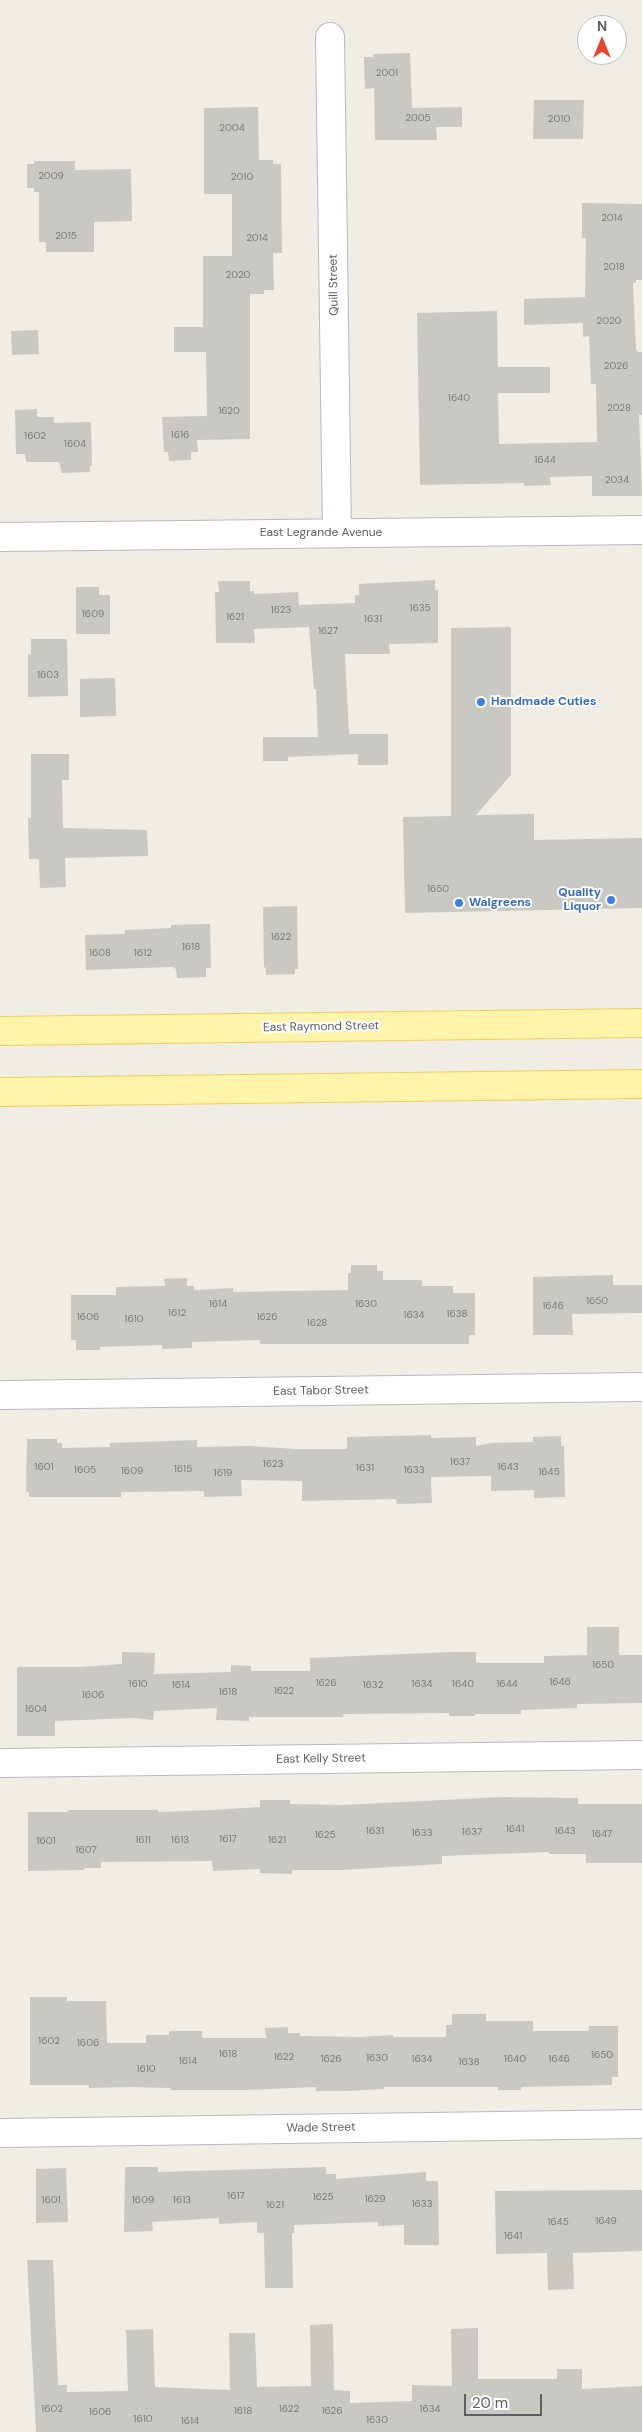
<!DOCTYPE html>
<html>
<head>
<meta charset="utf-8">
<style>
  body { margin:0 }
  #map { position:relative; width:642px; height:2432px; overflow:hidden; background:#efede4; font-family:"DM Sans",sans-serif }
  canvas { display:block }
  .north { position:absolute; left:577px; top:15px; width:50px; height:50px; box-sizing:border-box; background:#fff; border:1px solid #bebfc1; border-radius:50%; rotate:0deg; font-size:14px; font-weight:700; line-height:20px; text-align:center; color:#5c6065 }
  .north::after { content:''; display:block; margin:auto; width:18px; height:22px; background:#ec432d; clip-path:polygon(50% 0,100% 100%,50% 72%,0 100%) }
  .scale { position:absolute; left:464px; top:2394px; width:78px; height:22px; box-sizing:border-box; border:2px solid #5c6065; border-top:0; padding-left:6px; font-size:15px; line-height:18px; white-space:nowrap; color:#5c6065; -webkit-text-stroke:4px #fff; paint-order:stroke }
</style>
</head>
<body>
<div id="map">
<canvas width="642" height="2432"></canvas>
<div class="north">N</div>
<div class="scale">20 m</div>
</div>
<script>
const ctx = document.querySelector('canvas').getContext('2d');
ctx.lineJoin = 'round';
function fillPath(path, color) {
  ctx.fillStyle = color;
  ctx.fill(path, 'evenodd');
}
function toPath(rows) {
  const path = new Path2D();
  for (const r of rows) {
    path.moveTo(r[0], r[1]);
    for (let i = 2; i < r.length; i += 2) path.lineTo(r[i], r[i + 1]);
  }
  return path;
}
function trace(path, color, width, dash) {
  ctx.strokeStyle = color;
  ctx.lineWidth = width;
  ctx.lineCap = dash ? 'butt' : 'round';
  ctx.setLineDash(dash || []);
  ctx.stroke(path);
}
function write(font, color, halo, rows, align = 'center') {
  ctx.font = font + ' "DM Sans",sans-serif';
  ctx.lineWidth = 4;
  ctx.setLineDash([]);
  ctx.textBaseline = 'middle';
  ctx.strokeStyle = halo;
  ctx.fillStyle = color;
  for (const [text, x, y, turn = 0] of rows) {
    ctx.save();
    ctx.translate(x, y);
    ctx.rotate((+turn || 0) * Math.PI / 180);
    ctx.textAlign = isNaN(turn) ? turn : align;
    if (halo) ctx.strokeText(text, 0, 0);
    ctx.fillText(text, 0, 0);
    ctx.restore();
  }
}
const building = toPath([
  [410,53,412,108,462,107,462,127,436,127,437,140,375,140,374,88,365,89,364,57,373,57,373,54],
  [534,100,584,100,583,139,533,139],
  [258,107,259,160,273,160,273,164,281,164,282,253,273,253,274,290,264,290,264,294,250,294,250,439,197,440,198,452,191,452,191,460,169,461,168,452,164,452,162,417,207,416,206,352,174,352,174,327,203,327,203,256,232,256,232,194,204,194,204,108],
  [34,161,75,161,75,170,131,169,132,221,94,222,94,252,46,252,46,242,39,242,39,192,34,192,34,188,27,188,27,164,34,164],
  [582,203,642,204,642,280,636,280,636,283,633,283,636,349,638,352,642,352,642,415,639,415,642,496,592,496,592,476,550,477,551,485,524,486,524,483,420,485,417,313,497,311,498,367,550,367,550,393,498,393,499,444,597,442,596,384,591,384,589,336,583,337,583,323,524,325,524,299,585,297,586,238,582,238],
  [38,330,39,354,12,355,11,331],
  [37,409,37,417,54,417,54,423,91,422,92,466,90,466,90,472,62,473,59,462,26,462,25,454,16,454,15,410],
  [435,580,435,590,438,590,438,643,389,644,390,654,345,654,349,734,388,734,388,765,358,765,358,754,288,757,288,761,263,761,263,737,318,737,316,689,314,689,309,627,254,629,255,643,216,643,215,592,219,592,218,581,250,581,250,591,254,591,254,594,298,592,299,605,355,603,355,595,359,595,359,584],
  [76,587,99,587,99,595,110,595,110,634,76,634],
  [511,627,511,775,476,815,534,814,534,840,642,838,642,908,405,913,403,817,451,816,451,628],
  [31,639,67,639,68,696,28,697,28,655,31,654],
  [115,678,116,716,80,717,80,679],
  [31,754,69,754,69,780,62,780,63,828,147,830,148,856,65,858,66,887,40,888,39,859,29,859,28,818,31,818],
  [297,906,298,969,295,969,295,974,266,975,266,967,264,968,263,907],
  [210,924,211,968,206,968,206,977,177,978,176,969,172,967,86,970,85,935,125,934,125,930,171,928,171,925],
  [351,1265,377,1265,377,1271,383,1271,383,1280,422,1280,422,1286,453,1286,453,1293,475,1293,475,1335,469,1335,469,1344,260,1344,260,1340,192,1342,192,1348,162,1349,162,1345,100,1347,100,1350,76,1350,76,1340,71,1340,71,1295,116,1295,116,1287,165,1286,164,1279,187,1278,187,1286,194,1286,194,1290,233,1288,233,1292,348,1290,348,1273,351,1273],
  [613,1275,613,1285,642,1285,642,1313,572,1314,573,1335,533,1335,533,1277],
  [431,1435,431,1438,476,1437,476,1446,491,1443,533,1442,533,1437,561,1436,561,1446,564,1446,565,1497,534,1498,534,1490,491,1491,491,1476,431,1477,432,1503,397,1504,396,1499,302,1501,302,1481,241,1480,242,1496,204,1497,204,1491,121,1492,121,1497,29,1497,29,1492,26,1492,27,1439,57,1439,57,1443,62,1443,62,1448,110,1447,110,1443,197,1440,197,1447,249,1446,297,1449,347,1449,347,1437],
  [587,1627,619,1627,619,1655,642,1655,642,1703,577,1704,577,1708,521,1710,521,1714,475,1714,475,1716,449,1716,449,1713,343,1714,344,1717,249,1717,249,1721,216,1720,217,1708,154,1711,153,1720,134,1718,55,1721,55,1736,17,1736,17,1667,80,1667,122,1664,122,1652,155,1653,154,1674,231,1672,231,1665,251,1666,251,1671,310,1671,310,1658,451,1652,476,1652,476,1662,480,1663,544,1663,544,1656,587,1655],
  [502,1797,578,1798,578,1804,642,1804,642,1863,586,1863,586,1854,549,1854,549,1852,442,1856,442,1864,341,1870,292,1870,292,1874,260,1873,260,1869,213,1871,212,1861,101,1862,101,1868,85,1868,84,1870,28,1871,28,1812,68,1812,68,1810,158,1810,158,1812,211,1810,260,1807,260,1800,290,1800,290,1804,341,1805],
  [30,1997,67,1997,67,2001,106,2001,107,2043,146,2043,146,2035,169,2035,169,2031,202,2031,202,2038,266,2038,265,2028,288,2027,288,2033,300,2033,300,2036,359,2037,393,2035,393,2037,446,2037,446,2025,452,2025,452,2014,486,2014,486,2021,533,2021,533,2031,589,2031,589,2026,618,2026,618,2077,612,2077,612,2085,521,2087,521,2090,498,2090,498,2087,384,2087,384,2089,347,2091,316,2091,316,2087,245,2090,171,2090,170,2088,130,2087,89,2088,89,2085,30,2085],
  [125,2167,158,2167,158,2172,326,2167,326,2174,336,2174,336,2179,426,2172,426,2181,438,2181,439,2245,404,2245,404,2225,378,2226,378,2222,294,2225,294,2233,292,2233,293,2288,265,2288,264,2233,257,2233,257,2222,219,2224,219,2218,152,2222,153,2231,124,2232],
  [66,2168,68,2222,36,2223,36,2169],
  [642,2190,642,2251,573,2253,574,2289,548,2290,547,2253,496,2254,495,2191],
  [27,2260,53,2260,58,2385,67,2385,67,2392,128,2391,126,2330,153,2329,155,2387,230,2390,229,2333,255,2333,257,2387,311,2386,310,2325,333,2324,334,2390,350,2391,350,2403,412,2401,412,2385,452,2386,451,2329,478,2328,478,2379,557,2379,557,2369,582,2369,582,2389,642,2386,642,2432,36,2432]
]);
const minor = toPath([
  [330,37,337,533],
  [0,537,642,530],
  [0,1395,642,1387],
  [0,1763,642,1755],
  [0,2133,642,2124]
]);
const major = toPath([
  [0,1031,642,1023],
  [0,1092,642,1084]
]);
const markers = [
  [481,702,5,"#3f7fe0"],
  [611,900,5,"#3f7fe0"],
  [459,903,5,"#3f7fe0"]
];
const numberNames = [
  ["2001",387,73],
  ["2005",418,118],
  ["2010",559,119],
  ["2004",232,128],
  ["2009",51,176],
  ["2010",242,177],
  ["2014",612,218],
  ["2015",66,236],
  ["2014",257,238],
  ["2018",614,267],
  ["2020",238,275],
  ["2020",609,321],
  ["2026",616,366],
  ["1640",459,398],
  ["2028",619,408],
  ["1620",229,411],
  ["1616",180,435],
  ["1602",35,436],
  ["1604",75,444],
  ["1644",545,460],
  ["2034",617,480],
  ["1635",420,608],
  ["1623",281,610],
  ["1609",93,614],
  ["1621",235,617],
  ["1631",373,619],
  ["1627",328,631],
  ["1603",48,675],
  ["1650",438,889],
  ["1622",281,937],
  ["1618",191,947],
  ["1608",100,953],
  ["1612",143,953],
  ["1650",597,1301],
  ["1614",218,1304],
  ["1630",366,1304],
  ["1646",553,1306],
  ["1612",177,1313],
  ["1638",457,1314],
  ["1634",414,1315],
  ["1606",88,1317],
  ["1626",267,1317],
  ["1610",134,1319],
  ["1628",317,1323],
  ["1637",460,1462],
  ["1623",273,1464],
  ["1601",44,1467],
  ["1643",508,1467],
  ["1631",365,1468],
  ["1615",183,1469],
  ["1605",85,1470],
  ["1633",414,1470],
  ["1609",132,1471],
  ["1645",549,1472],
  ["1619",223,1473],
  ["1650",603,1665],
  ["1646",560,1682],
  ["1626",326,1683],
  ["1610",138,1684],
  ["1634",422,1684],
  ["1640",463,1684],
  ["1644",507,1684],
  ["1614",181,1685],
  ["1632",373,1685],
  ["1622",284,1691],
  ["1618",228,1692],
  ["1606",93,1695],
  ["1604",36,1709],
  ["1641",515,1829],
  ["1631",375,1831],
  ["1643",565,1831],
  ["1637",472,1832],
  ["1633",422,1833],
  ["1647",602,1834],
  ["1625",325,1835],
  ["1617",228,1839],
  ["1611",143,1840],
  ["1613",180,1840],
  ["1621",277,1840],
  ["1601",46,1841],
  ["1607",86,1850],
  ["1602",49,2041],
  ["1606",88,2043],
  ["1618",228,2054],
  ["1650",602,2055],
  ["1622",284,2057],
  ["1630",377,2058],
  ["1626",331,2059],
  ["1634",422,2059],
  ["1640",515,2059],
  ["1646",559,2059],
  ["1614",188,2061],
  ["1638",469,2062],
  ["1610",146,2069],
  ["1617",236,2196],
  ["1625",323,2197],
  ["1629",375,2199],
  ["1601",51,2200],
  ["1609",143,2200],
  ["1613",182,2200],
  ["1633",422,2204],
  ["1621",275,2205],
  ["1649",606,2221],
  ["1645",558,2222],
  ["1641",513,2236],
  ["1602",52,2409],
  ["1622",289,2409],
  ["1634",430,2409],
  ["1618",243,2411],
  ["1626",332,2411],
  ["1606",100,2412],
  ["1610",143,2419],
  ["1630",377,2420],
  ["1614",190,2421]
];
const streetNames = [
  ["Quill Street",334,285,-91],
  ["East Legrande Avenue",321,533],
  ["East Raymond Street",321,1027,-1],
  ["East Tabor Street",321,1391,-1],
  ["East Kelly Street",321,1759,-1],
  ["Wade Street",321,2128,-1]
];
const shopNames = [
  ["Handmade Cuties",491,702],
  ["Quality",601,893,"right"],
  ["Liquor",601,907,"right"],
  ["Walgreens",469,903]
];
fillPath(building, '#cac8c2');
trace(minor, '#b7babf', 30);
trace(major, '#f4ce59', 30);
trace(minor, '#fff', 28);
trace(major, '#fff4a9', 28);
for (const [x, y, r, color] of markers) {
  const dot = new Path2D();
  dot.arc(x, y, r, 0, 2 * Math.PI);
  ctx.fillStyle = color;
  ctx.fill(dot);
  trace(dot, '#fff', 2);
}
write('10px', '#787a7c', null, numberNames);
write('12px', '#5c6065', '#fff', streetNames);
write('bold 12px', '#366cbe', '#fff', shopNames, 'left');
</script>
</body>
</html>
